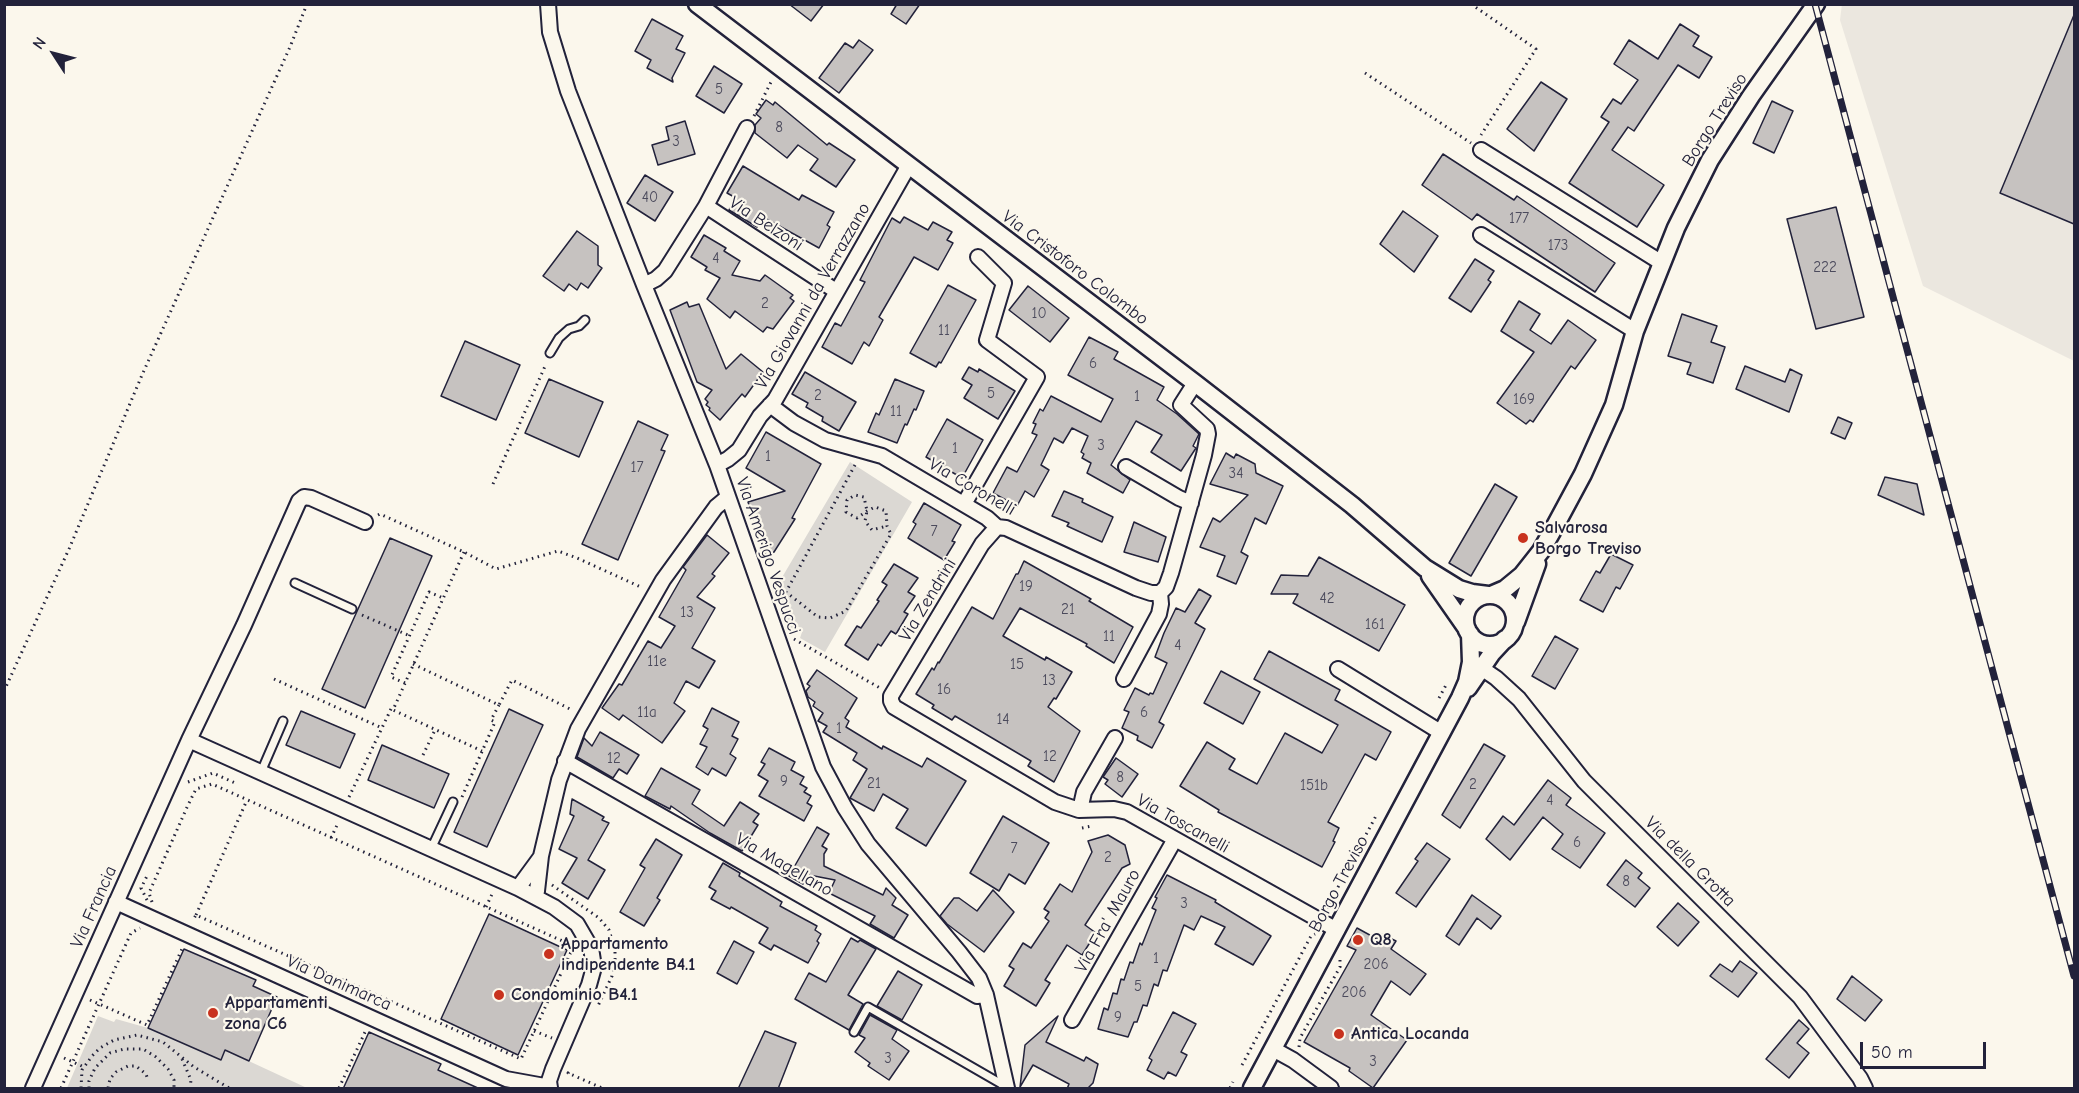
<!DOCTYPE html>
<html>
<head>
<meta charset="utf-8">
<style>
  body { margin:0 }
  #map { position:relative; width:2079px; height:1093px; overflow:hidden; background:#fbf7ec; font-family:"Comic Neue",sans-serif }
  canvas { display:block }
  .frame { position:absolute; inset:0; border:6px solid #22223b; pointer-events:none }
  .north { position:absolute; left:24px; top:24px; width:60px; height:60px; -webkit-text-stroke:4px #fbf7ec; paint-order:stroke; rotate:306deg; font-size:16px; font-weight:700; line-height:24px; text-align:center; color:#22223b }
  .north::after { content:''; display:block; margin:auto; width:21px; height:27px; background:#22223b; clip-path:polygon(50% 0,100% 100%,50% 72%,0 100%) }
  .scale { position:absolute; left:1860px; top:1042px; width:126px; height:27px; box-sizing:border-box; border:3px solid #22223b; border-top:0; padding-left:8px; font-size:18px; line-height:21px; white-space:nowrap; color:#22223b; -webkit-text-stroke:4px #fbf7ec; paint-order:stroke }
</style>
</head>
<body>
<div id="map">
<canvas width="2079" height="1093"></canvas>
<div class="frame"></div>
<div class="north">N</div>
<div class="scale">50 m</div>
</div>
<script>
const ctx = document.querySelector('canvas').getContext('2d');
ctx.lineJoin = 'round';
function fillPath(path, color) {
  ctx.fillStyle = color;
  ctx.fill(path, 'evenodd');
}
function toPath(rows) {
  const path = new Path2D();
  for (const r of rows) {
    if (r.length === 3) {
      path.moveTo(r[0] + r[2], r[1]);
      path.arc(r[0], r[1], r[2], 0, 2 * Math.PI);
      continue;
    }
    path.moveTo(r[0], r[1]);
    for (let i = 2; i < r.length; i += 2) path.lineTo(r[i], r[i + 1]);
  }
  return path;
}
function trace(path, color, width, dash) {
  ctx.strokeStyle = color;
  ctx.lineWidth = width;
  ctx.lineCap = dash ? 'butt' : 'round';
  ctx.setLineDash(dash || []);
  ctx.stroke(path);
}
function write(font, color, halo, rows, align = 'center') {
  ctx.font = font + ' "Comic Neue",sans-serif';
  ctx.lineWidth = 4.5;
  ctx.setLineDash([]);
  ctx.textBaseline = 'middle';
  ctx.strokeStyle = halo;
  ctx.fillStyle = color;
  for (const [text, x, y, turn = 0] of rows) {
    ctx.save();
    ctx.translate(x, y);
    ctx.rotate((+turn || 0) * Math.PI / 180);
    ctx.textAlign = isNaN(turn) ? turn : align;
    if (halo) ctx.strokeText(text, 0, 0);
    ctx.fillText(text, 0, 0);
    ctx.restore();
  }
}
const built = toPath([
  [1842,4,2074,5,2074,361,1923,286,1840,20]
]);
const green = toPath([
  [850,462,912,502,825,652,800,638,803,629,796,626,792,634,779,598,774,591],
  [98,1016,114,1022,116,1019,148,1028,220,1060,225,1050,307,1088,67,1088]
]);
const building = toPath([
  [789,4,824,4,811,21,789,4],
  [897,4,920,4,906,24,891,14,897,4],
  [2074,15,2074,224,2000,193,2074,15],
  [652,19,683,36,676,49,685,53,672,78,673,82,647,68,651,60,635,51,652,19],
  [1680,24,1699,36,1693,46,1712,57,1699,78,1678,65,1634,131,1628,127,1612,150,1664,185,1637,227,1569,183,1609,122,1601,117,1613,99,1621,104,1638,80,1614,64,1629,40,1658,59,1680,24],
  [859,40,873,50,839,93,819,78,845,43,853,48,859,40],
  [714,66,742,84,724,113,696,96,714,66],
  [1541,82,1567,99,1534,151,1507,129,1541,82],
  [766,100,773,105,775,102,827,145,829,143,855,160,836,187,810,170,818,159,798,145,787,158,755,133,755,125,761,118,756,114,766,100],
  [1772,101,1793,111,1774,153,1753,143,1772,101],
  [685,121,695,154,658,165,652,145,669,140,666,127,685,121],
  [1443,154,1514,200,1517,196,1615,263,1595,292,1477,214,1472,220,1422,185,1443,154],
  [743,166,799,200,802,195,834,212,827,225,830,227,819,248,763,217,757,227,729,210,736,198,727,193,743,166],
  [645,175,673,192,655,221,627,203,645,175],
  [1836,207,1864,317,1816,329,1787,219,1836,207],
  [1403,211,1438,236,1414,272,1380,244,1403,211],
  [904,217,928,230,933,222,952,232,947,240,953,243,938,270,914,257,879,317,883,320,869,346,864,342,852,364,822,347,835,323,841,326,865,282,860,280,892,218,900,223,904,217],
  [577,231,598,246,598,265,602,268,588,288,581,283,577,290,569,284,564,291,543,276,577,231],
  [704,235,726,248,724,251,740,261,732,275,760,281,765,275,793,295,790,298,794,301,773,329,767,327,763,332,735,311,730,318,707,299,720,278,705,270,707,267,691,257,704,235],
  [1475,259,1494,271,1488,280,1491,282,1471,312,1449,298,1475,259],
  [948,285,976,300,941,363,939,362,936,367,910,353,948,285],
  [1028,286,1069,318,1050,342,1009,310,1028,286],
  [1519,301,1540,314,1530,330,1551,344,1568,320,1596,340,1575,369,1571,366,1533,422,1530,420,1526,424,1497,403,1534,352,1501,331,1519,301],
  [687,302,689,307,699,304,726,369,741,354,763,372,745,397,742,394,720,420,709,410,710,408,706,405,708,402,705,399,712,390,697,382,670,310,687,302],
  [1682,314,1717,326,1711,342,1725,347,1713,383,1687,374,1691,363,1668,356,1682,314],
  [1089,337,1118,352,1114,359,1164,387,1157,400,1177,414,1199,434,1193,446,1196,448,1181,471,1151,452,1162,435,1136,421,1111,465,1130,480,1123,493,1087,473,1091,463,1082,458,1084,454,1081,452,1088,436,1072,428,1063,443,1054,438,1041,465,1049,470,1034,497,1025,491,1017,506,993,493,1007,467,1017,472,1037,435,1032,433,1036,424,1033,423,1040,409,1043,411,1051,396,1101,422,1113,399,1068,375,1089,337],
  [465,341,520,365,496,420,441,396,465,341],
  [1745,366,1785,382,1790,369,1802,375,1789,412,1736,389,1745,366],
  [969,367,978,372,979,369,1015,391,998,419,964,398,972,385,962,379,969,367],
  [805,372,856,402,839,431,822,421,823,417,806,407,808,403,792,394,805,372],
  [549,379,603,402,579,457,525,433,549,379],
  [895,379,924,391,916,410,914,409,907,425,905,424,897,443,868,432,876,413,879,415,895,379],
  [1838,417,1852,423,1845,439,1831,433,1838,417],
  [947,419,983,440,962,478,926,457,947,419],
  [638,421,668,435,661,450,665,451,618,560,582,544,638,421],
  [766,432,821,464,792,518,795,519,774,552,766,556,748,502,785,491,746,468,766,432],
  [1226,453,1234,458,1236,454,1255,464,1256,473,1283,486,1266,524,1255,518,1241,552,1248,556,1236,584,1217,576,1225,556,1200,547,1213,518,1220,522,1248,495,1210,484,1226,453],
  [1885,477,1917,484,1924,515,1878,495,1885,477],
  [1495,484,1517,497,1471,576,1449,563,1495,484],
  [1064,491,1083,499,1082,502,1113,517,1102,542,1067,526,1069,523,1052,516,1064,491],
  [924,503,961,525,952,541,955,542,944,560,908,538,916,524,913,522,924,503],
  [1134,522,1166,537,1158,562,1124,552,1134,522],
  [707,535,729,553,712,574,715,576,697,597,715,608,692,648,715,661,699,688,686,681,674,703,685,711,662,743,623,715,619,720,602,708,619,684,622,685,648,641,661,648,675,626,659,617,686,570,683,567,707,535],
  [390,538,432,556,365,708,322,689,390,538],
  [1611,554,1633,565,1620,589,1616,587,1603,612,1580,600,1596,571,1600,573,1611,554],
  [1319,557,1405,605,1379,651,1293,603,1298,594,1271,594,1281,575,1308,576,1319,557],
  [1024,561,1091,599,1089,601,1133,627,1114,663,1086,646,1087,644,1020,608,1003,636,1045,660,1046,657,1072,672,1056,699,1054,698,1048,707,1080,731,1054,782,1028,766,1031,761,955,716,952,720,932,708,934,705,916,694,932,668,934,670,938,662,939,663,972,607,993,619,1016,574,1018,574,1024,561],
  [894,564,918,578,908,592,915,596,904,612,908,614,896,634,891,631,881,646,878,644,868,660,845,645,857,626,861,628,879,601,877,600,887,585,882,582,894,564],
  [1199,589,1211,596,1195,623,1205,629,1159,722,1164,725,1152,748,1137,740,1138,736,1122,728,1129,712,1124,710,1135,688,1149,695,1150,693,1153,694,1167,663,1155,657,1164,633,1176,608,1185,612,1199,589],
  [1555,636,1578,649,1555,689,1532,676,1555,636],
  [1269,651,1340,690,1335,700,1391,732,1376,760,1365,754,1328,822,1339,828,1333,841,1335,842,1322,867,1218,812,1219,810,1180,786,1207,742,1235,759,1229,769,1257,784,1285,733,1322,753,1338,725,1254,679,1269,651],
  [817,670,857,698,845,718,849,721,846,727,882,749,883,746,922,767,927,758,966,781,926,846,896,828,908,809,883,794,874,811,850,798,867,769,853,760,857,753,823,732,827,726,818,721,823,713,813,706,815,702,808,697,806,691,810,686,807,684,817,670],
  [1221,671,1260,692,1243,724,1204,703,1221,671],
  [712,708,739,722,732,736,738,739,730,754,736,758,726,776,712,768,708,775,696,767,707,747,700,744,708,729,703,726,712,708],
  [509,709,543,725,487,847,454,832,509,709],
  [301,711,355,734,340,768,286,745,301,711],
  [600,732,639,755,627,774,619,769,613,778,577,757,584,738,592,746,600,732],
  [1484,744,1505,756,1460,828,1442,815,1484,744],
  [382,745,449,774,434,808,368,780,382,745],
  [769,748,795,762,791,770,804,777,800,784,807,788,804,792,811,796,807,803,812,806,804,821,759,796,768,781,758,775,765,764,761,762,769,748],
  [1116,758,1138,774,1122,797,1105,784,1108,780,1103,777,1116,758],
  [661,768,700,790,692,804,724,826,740,802,759,814,753,822,758,825,742,851,710,833,671,806,670,809,645,796,661,768],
  [1548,780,1571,798,1566,805,1605,833,1580,868,1552,849,1563,834,1543,817,1510,860,1486,839,1503,816,1514,825,1548,780],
  [572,799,604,817,602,820,609,823,588,860,605,870,588,899,562,883,577,858,559,849,574,816,570,814,572,799],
  [1003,816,1049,843,1025,884,1009,874,999,891,970,873,1003,816],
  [817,827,829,834,822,846,827,849,824,854,824,866,883,895,886,888,896,898,892,905,908,915,894,938,870,924,875,916,829,893,835,880,809,875,803,884,789,876,817,827],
  [1108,835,1125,845,1130,864,1122,868,1085,925,1096,933,1082,955,1067,945,1045,980,1050,983,1036,1006,1004,986,1014,969,1009,966,1023,943,1031,948,1049,921,1045,918,1049,912,1044,909,1060,884,1072,892,1092,852,1088,841,1108,835],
  [656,839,682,855,657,898,660,900,644,926,620,912,645,868,640,865,656,839],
  [1427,843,1450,859,1416,907,1396,893,1418,861,1415,859,1427,843],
  [1626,860,1642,873,1638,878,1650,888,1635,907,1607,885,1626,860],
  [723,863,740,873,739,876,782,902,780,906,817,926,815,930,821,934,817,941,819,943,808,963,774,945,771,950,759,943,768,928,731,907,730,909,711,899,716,891,709,887,723,863],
  [1167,875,1216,900,1215,902,1271,936,1253,965,1215,944,1225,927,1201,916,1194,930,1184,925,1167,971,1163,970,1158,986,1154,984,1147,1006,1143,1005,1137,1022,1134,1022,1128,1037,1098,1029,1104,1008,1108,1010,1113,993,1117,994,1121,979,1124,980,1130,962,1133,963,1140,943,1142,945,1156,910,1152,908,1157,898,1155,897,1167,875],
  [993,890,1014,912,984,952,947,924,940,916,954,898,959,898,977,911,993,890],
  [1472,895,1501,916,1491,929,1477,918,1459,945,1446,936,1472,895],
  [1678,903,1699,922,1678,946,1657,927,1678,903],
  [489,914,567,950,518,1055,441,1019,489,914],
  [1357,928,1377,939,1379,933,1396,941,1391,949,1426,974,1410,995,1391,981,1371,1015,1407,1040,1373,1088,1349,1071,1350,1068,1304,1042,1356,950,1347,946,1357,928],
  [851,938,858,942,860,940,876,949,848,995,863,1004,849,1030,795,999,809,973,826,982,851,938],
  [734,941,754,952,737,984,717,973,734,941],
  [184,949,256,980,253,986,277,997,249,1061,225,1050,221,1060,148,1028,184,949],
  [1740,961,1757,973,1738,997,1710,976,1720,964,1732,972,1740,961],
  [898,971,922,985,902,1020,877,1006,898,971],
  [1852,976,1882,1000,1865,1021,1837,999,1852,976],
  [1173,1012,1196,1024,1181,1052,1187,1055,1176,1076,1168,1072,1164,1079,1147,1070,1152,1060,1149,1058,1173,1012],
  [870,1015,897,1030,892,1039,909,1051,889,1080,868,1066,870,1063,855,1052,865,1038,859,1035,870,1015],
  [1058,1016,1046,1042,1084,1061,1086,1057,1098,1064,1093,1083,1087,1089,1067,1089,1069,1084,1033,1065,1020,1087,1025,1045,1058,1016],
  [1799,1020,1809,1029,1797,1043,1809,1053,1789,1078,1766,1059,1799,1020],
  [765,1031,796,1043,778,1089,738,1089,765,1031],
  [369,1032,441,1064,438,1070,480,1089,343,1089,369,1032]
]);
const path = toPath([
  [1471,4,1536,49,1481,135],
  [1274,5,1274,4],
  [1365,73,1471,143],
  [754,116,771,82],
  [855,465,786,592,818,617,830,618,846,611,891,534,887,526,886,511,875,507,867,511,857,518,846,512,847,500,855,495,864,497,867,511,865,521,872,530,887,526],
  [493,484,546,364],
  [378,515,380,514,464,552,496,569,558,551,577,558,643,588],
  [464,552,393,710,482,751],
  [362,615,410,636],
  [794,639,880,688],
  [413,664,499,705,512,680,572,710],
  [274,679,382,728],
  [405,683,391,677,429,592,443,598],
  [4,691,69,549,142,375,290,47,307,4],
  [1439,698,1446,685],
  [423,755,435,730],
  [188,782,213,773,235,783],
  [349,797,391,709,393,710],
  [462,797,495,722,491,720,499,705],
  [1082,828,1092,826],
  [331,838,338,823],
  [552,885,599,918,609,930,615,950,615,962,612,976,597,1008],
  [147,900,141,888,147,876],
  [152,902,149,893,188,805,196,789,212,784,567,943,571,952,521,1059,196,915,193,920],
  [486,907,493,892],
  [1329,909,1329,904,1377,814],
  [196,915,247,800],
  [90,1000,147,1025,182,949],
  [534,1031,552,1038],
  [1299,1047,1300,1038,1340,967,1340,959],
  [64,1058,84,1067],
  [182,1059,191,1080,190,1088],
  [1242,1065,1311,936,1315,934],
  [569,1072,568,1073,602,1088],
  [61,1088,131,933,140,928],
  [81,1088,82,1070,92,1056,100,1048,114,1040,137,1035,163,1042,194,1067,229,1088],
  [89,1088,89,1081,95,1068,110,1053,124,1049,143,1049,156,1057,168,1069,174,1080,174,1088],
  [108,1088,110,1079,116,1072,128,1066,136,1066,146,1074,148,1080],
  [339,1088,366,1030],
  [1230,1088,1233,1082]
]);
const service = toPath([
  [550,353,559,338,569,329,579,326,585,320],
  [295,583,352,609],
  [261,772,283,721],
  [431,849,453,802],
  [854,1032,868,1007,1005,1086]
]);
const minor = toPath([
  [548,4,550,32,568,91,644,285,717,465,823,767,845,808,868,844,959,952,979,978,986,995,1007,1088],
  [747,128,706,206,836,291],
  [1481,150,1662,263],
  [1481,235,1635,331],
  [644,285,656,279,665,271,706,206],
  [770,405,794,423,825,440,882,456,987,518,997,527,1006,528,1136,588,1151,593,1160,593],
  [717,465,728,459,739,450,760,416,775,400,909,165],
  [1126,467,1179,498,1191,503],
  [964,504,1037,377,987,340,1004,283,978,257],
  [997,527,982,544,891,696,891,701,894,707,1055,802,1079,810,1114,809,1127,812,1337,930],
  [1474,663,1496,678,1519,699,1584,781,1800,997,1860,1078,1865,1088],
  [1338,669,1442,733],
  [1124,679,1159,614,1161,604,1160,593,1166,587,1171,573,1204,455,1208,434,1207,429,1181,405,1195,383],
  [189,740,518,888,554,907,577,924,591,948,594,967,589,985,553,1069,549,1081,550,1088],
  [565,761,977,996,986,995],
  [1080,810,1084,792,1115,738],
  [518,888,540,858],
  [535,896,537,891,541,856,559,780,578,729,663,580,716,507,728,497],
  [116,902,506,1079,550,1087],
  [1072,1020,1175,839],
  [1273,1049,1293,1060,1331,1088],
  [33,1088,189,740,244,625,299,501,304,497,311,498,365,522]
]);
const tertiary = toPath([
  [697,4,1195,383,1352,505,1425,568,1459,589,1472,593,1488,595],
  [1430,576,1467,629],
  [1491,595,1505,589,1522,575,1541,551,1554,528,1583,474,1614,405,1635,331,1676,228,1710,160,1751,96,1816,4],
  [1490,620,25],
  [1516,622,1537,564],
  [1468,688,1492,653,1505,639],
  [1252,1088,1460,698,1467,682,1471,662,1470,634]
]);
const rail = toPath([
  [1815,4,2074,976]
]);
const markers = [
  [1523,538,6,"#c8321e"],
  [1358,940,6,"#c8321e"],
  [549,954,6,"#c8321e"],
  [499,995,6,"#c8321e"],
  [213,1013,6,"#c8321e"],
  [1339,1034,6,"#c8321e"]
];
const numberNames = [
  ["5",719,90],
  ["8",779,128],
  ["3",676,142],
  ["40",650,198],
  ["177",1519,219],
  ["173",1558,246],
  ["4",716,259],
  ["222",1825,268],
  ["2",765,304],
  ["10",1039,314],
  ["11",944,331],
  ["6",1093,364],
  ["5",991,394],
  ["2",818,396],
  ["1",1137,397],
  ["169",1524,400],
  ["11",896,412],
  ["3",1101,446],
  ["1",955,449],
  ["1",768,457],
  ["17",637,468],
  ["34",1236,474],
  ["7",934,532],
  ["19",1026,587],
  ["42",1327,599],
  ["21",1068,610],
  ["13",687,613],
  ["161",1375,625],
  ["11",1109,637],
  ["4",1178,646],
  ["11e",657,662],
  ["15",1017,665],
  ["13",1049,681],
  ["16",944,690],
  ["11a",647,713],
  ["6",1144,713],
  ["14",1003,720],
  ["1",839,729],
  ["12",1050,757],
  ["12",614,759],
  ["8",1120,778],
  ["9",784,782],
  ["21",874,784],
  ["2",1473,785],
  ["151b",1314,786],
  ["4",1550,801],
  ["6",1577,843],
  ["7",1014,849],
  ["2",1108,858],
  ["8",1626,882],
  ["3",1184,904],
  ["1",1156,959],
  ["206",1376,965],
  ["5",1138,987],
  ["206",1354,993],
  ["9",1118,1018],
  ["3",888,1059],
  ["3",1373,1062]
];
const streetNames = [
  ["Borgo Treviso",1715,120,-58],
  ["Via Belzoni",766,224,33],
  ["Via Cristoforo Colombo",1075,268,37],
  ["Via Giovanni da Verrazzano",813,296,-60],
  ["Via Coronelli",972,487,30],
  ["Via Amerigo Vespucci",768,556,71],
  ["Via Zendrini",928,600,-59],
  ["Via Toscanelli",1183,824,29],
  ["Via della Grotta",1690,862,45],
  ["Via Magellano",784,865,30],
  ["Borgo Treviso",1339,884,-62],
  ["Via Francia",94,907,-66],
  ["Via Fra' Mauro",1108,921,-61],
  ["Via Danimarca",339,983,24]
];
const poiNames = [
  ["Salvarosa",1535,528],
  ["Borgo Treviso",1535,549],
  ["Q8",1370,940],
  ["Appartamento",561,944],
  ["indipendente B4.1",561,965],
  ["Condominio B4.1",511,995],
  ["Appartamenti",225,1003],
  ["zona C6",225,1024],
  ["Antica Locanda",1351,1034]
];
fillPath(built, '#ebe7df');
fillPath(green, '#dbd8d3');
fillPath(building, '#c6c2c0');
trace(building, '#22223b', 1.5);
trace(service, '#22223b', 11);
trace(minor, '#22223b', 18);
trace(tertiary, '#22223b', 21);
trace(path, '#22223b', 3, [1.5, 4.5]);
trace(service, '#fbf7ec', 7);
trace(minor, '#fbf7ec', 14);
trace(tertiary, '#fbf7ec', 16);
trace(rail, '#22223b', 7);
trace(rail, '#fbf7ec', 4.5, [14]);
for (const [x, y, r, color] of markers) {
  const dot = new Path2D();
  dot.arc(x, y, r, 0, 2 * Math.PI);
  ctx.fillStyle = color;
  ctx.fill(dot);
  trace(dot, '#fbf7ec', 2);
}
write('15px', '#4b4a5c', null, numberNames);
write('18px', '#22223b', '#fbf7ec', streetNames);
write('bold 18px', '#22223b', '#fbf7ec', poiNames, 'left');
</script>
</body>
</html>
